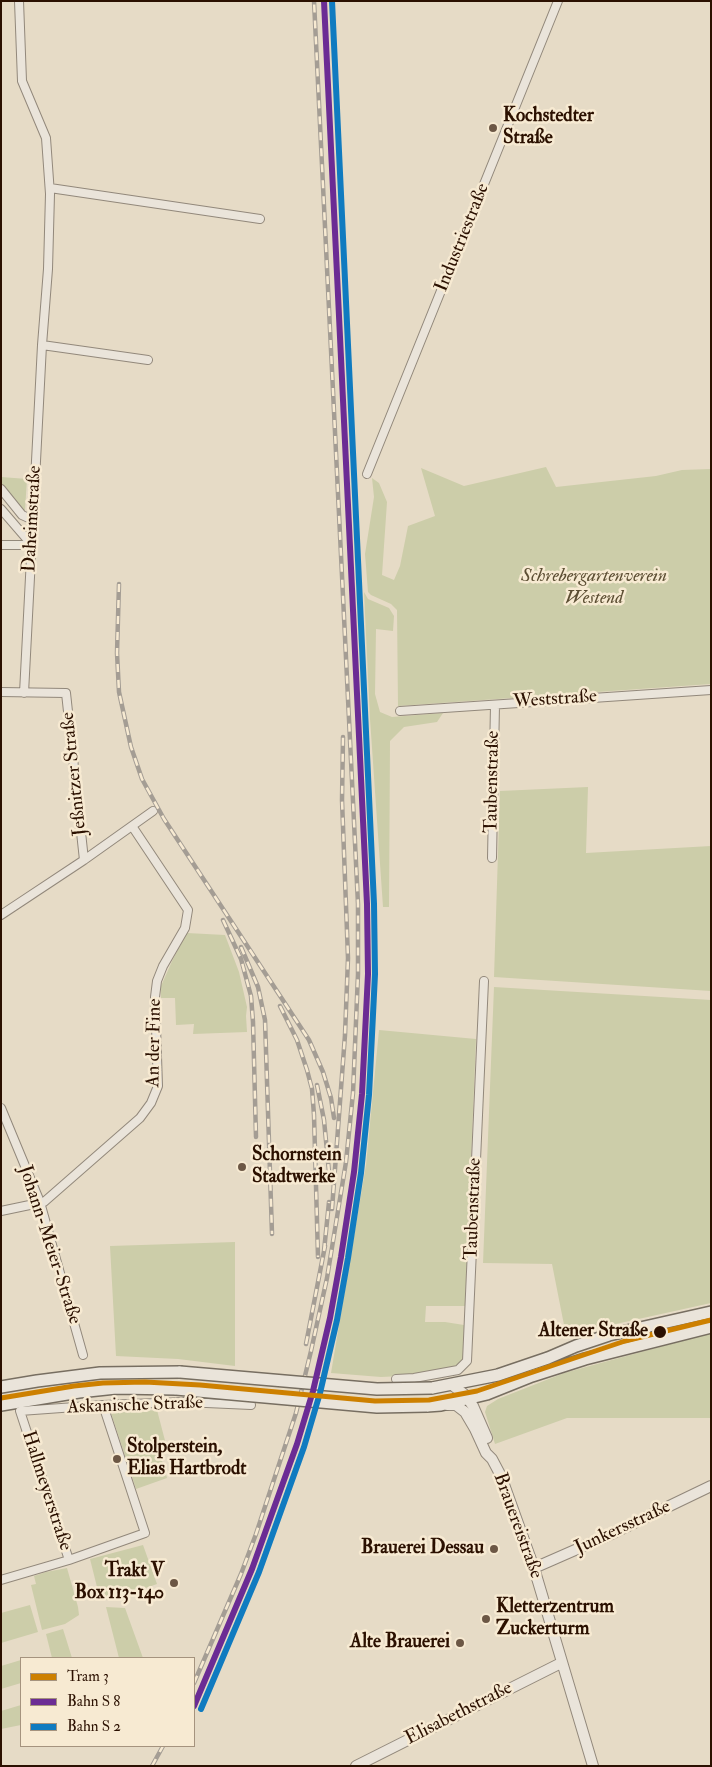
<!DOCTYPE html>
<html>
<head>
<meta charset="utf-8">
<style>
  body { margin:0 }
  #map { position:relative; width:712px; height:1767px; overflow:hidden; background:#e6dbc6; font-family:"IM FELL Double Pica",serif }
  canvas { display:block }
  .frame { position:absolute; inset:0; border:2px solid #2b1000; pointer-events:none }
  .legend { position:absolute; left:20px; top:1657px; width:175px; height:90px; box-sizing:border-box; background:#f7ead2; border:1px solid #a5937e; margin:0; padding:6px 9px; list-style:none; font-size:15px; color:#2b1000 }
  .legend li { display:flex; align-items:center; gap:10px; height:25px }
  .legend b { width:25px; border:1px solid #a5937e }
</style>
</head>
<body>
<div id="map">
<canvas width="712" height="1767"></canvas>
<div class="frame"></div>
<ul class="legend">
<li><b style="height:6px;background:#cd8000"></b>Tram 3</li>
<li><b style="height:6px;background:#6b2c94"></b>Bahn S 8</li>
<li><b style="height:6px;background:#107bc0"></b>Bahn S 2</li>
</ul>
</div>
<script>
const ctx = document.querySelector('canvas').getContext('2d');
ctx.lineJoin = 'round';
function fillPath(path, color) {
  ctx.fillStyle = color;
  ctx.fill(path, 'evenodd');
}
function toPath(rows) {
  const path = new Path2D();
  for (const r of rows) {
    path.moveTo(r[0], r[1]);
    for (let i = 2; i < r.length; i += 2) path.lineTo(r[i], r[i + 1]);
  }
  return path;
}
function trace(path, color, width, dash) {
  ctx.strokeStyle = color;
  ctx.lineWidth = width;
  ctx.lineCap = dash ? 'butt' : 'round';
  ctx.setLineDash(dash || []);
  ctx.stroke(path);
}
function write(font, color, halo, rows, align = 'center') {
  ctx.font = font + ' "IM FELL Double Pica",serif';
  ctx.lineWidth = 5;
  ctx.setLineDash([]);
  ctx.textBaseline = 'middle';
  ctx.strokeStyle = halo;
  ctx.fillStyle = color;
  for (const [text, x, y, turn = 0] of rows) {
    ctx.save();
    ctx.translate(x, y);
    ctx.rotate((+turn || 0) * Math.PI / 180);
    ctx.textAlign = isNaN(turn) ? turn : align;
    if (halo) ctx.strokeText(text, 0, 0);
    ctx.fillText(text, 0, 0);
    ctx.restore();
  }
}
const green = toPath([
  [546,467,556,487,656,476,682,470,711,469,711,684,398,706,397,610,391,604,371,595,368,592,365,554,374,497,372,478,379,483,387,502,382,575,394,580,400,566,408,526,435,516,421,468,464,486],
  [1,477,27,479,25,510,22,510,1,485],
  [364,592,368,599,389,608,394,616,393,631,376,629,375,694,380,712,392,717,443,713,437,722,404,727,390,741,389,907,383,907,370,719],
  [588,787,586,853,711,846,711,991,494,977,500,791],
  [187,933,225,935,239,972,247,1007,246,1016,247,1032,193,1034,194,1024,176,1025,175,998,161,998,161,986,173,959],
  [494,987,711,1000,711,1303,566,1335,552,1264,483,1263],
  [379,1030,476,1039,465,1306,426,1306,425,1322,445,1322,464,1325,463,1361,458,1367,421,1375,381,1377,331,1373,366,1165],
  [235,1242,235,1366,178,1359,116,1356,110,1246],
  [711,1333,711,1418,567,1418,495,1444,485,1412,487,1406,498,1399,564,1373],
  [157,1410,168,1452,160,1454,167,1478,136,1489,111,1413],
  [143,1545,157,1584,123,1596,124,1600,100,1600,100,1598,103,1597,100,1586,97,1587,90,1559],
  [67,1568,78,1607,79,1615,65,1624,42,1630,31,1585,36,1584,34,1576,46,1572],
  [30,1605,38,1632,1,1643,1,1613],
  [106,1607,125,1608,143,1658,119,1658],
  [63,1629,72,1658,52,1658,46,1634],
  [21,1660,21,1683,1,1689,1,1666],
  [21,1705,21,1725,1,1729,1,1711]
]);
const minor = toPath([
  [19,1,22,81,46,138,50,194,48,269,42,345,24,693],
  [50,188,260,219],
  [42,345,148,360],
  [367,474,558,1],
  [1,489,22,515,33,520],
  [1,509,32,545],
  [1,545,32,545],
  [1,692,66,693,84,860],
  [400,711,711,690],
  [492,858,495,705],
  [1,915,84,860,153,811],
  [1,1108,40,1202,83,1355],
  [1,1211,44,1202,140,1118,151,1103,158,1086,155,997,157,981,163,966,185,928,188,910,132,826],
  [396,1379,414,1378,458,1370,467,1361,484,981],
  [69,1560,20,1411,103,1405,184,1402,251,1405],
  [1,1580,69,1560,145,1533,103,1405]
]);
const tertiary = toPath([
  [452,1385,464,1394,473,1406,487,1438],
  [447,1405,456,1405,465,1412,475,1429,486,1453,492,1459,501,1476,534,1568,593,1766],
  [534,1568,607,1536,711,1486],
  [356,1766,561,1663]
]);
const secondary = toPath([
  [1,1387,37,1381,100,1373,180,1372],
  [432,1388,498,1375,548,1358,576,1346,609,1335,711,1312],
  [1,1405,79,1392,116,1388,176,1389],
  [427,1406,441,1405,487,1394,532,1376,585,1359,711,1327]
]);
const rail = toPath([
  [119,584,117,653,119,692,131,747,142,779,164,819,309,1040,323,1072,331,1098,334,1118],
  [223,920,241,959,251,996,253,1022,256,1137],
  [241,947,258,987,265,1020,272,1234],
  [280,1006,297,1040,307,1070,312,1089,314,1115,318,1257],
  [317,1085,324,1120,329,1172],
  [332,1209,345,1035,348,958,342,800,343,737],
  [324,1251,329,1202],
  [306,1344,325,1246],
  [194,1683,241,1574,256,1534,296,1413,311,1351,327,1278,346,1162,353,1093,358,974,358,904,314,1],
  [152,1766,163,1746]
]);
const secondaryBridge = toPath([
  [180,1372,377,1389,432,1388],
  [176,1389,377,1407,427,1406]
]);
const rail1 = toPath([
  [194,1706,252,1569,297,1444,313,1391,330,1318,341,1257,354,1172,362,1094,368,974,367,904,324,1]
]);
const rail2 = toPath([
  [201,1709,259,1572,304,1447,320,1393,337,1320,348,1258,361,1173,369,1095,375,974,374,904,332,1]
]);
const tram1 = toPath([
  [1,1398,74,1386,103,1383,145,1382,200,1385,375,1401,429,1400,477,1391,625,1341,711,1320]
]);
const markers = [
  [493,128,5,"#6c5745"],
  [242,1167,5,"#6c5745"],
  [660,1332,7,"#2b1000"],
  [117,1459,5,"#6c5745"],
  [494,1549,5,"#6c5745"],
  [174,1583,5,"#6c5745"],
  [486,1619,5,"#6c5745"],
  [460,1643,5,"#6c5745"]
];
const poiNames = [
  ["Kochstedter",503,117],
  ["Straße",503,139],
  ["Schornstein",252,1156],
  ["Stadtwerke",252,1178],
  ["Stolperstein,",127,1448],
  ["Elias Hartbrodt",127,1470],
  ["Brauerei Dessau",484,1549,"right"],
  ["Trakt V",164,1572,"right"],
  ["Box 113-140",164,1594,"right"],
  ["Kletterzentrum",496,1608],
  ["Zuckerturm",496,1630],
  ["Alte Brauerei",450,1643,"right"]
];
const streetNames = [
  ["Industriestraße",463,238,-68],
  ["Daheimstraße",33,519,-87],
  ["Weststraße",555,700,-4],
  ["Jeßnitzer Straße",75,774,-96],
  ["Taubenstraße",493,782,-89],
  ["An der Fine",155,1043,-89],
  ["Taubenstraße",474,1209,-88],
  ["Johann-Meier-Straße",49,1245,72],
  ["Askanische Straße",135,1406,-2],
  ["Hallmeyerstraße",46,1491,72],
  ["Brauereistraße",517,1526,70],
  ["Junkersstraße",623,1528,-25],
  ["Elisabethstraße",459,1714,-27]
];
const parkNames = [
  ["Schrebergartenverein",594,577],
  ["Westend",594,599]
];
const stopNames = [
  ["Altener Straße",648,1332]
];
fillPath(green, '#cccda9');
trace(minor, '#92887b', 10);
trace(tertiary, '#92887b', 12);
trace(secondary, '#776e61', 14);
trace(minor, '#eae4da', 8);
trace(tertiary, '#eae4da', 10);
trace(secondary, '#eae4da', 11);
trace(rail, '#a49d94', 4.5);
trace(rail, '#f7ead2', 2.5, [8]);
trace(secondaryBridge, '#776e61', 14, []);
trace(secondaryBridge, '#eae4da', 11);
trace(rail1, '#6b2c94', 6);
trace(rail2, '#107bc0', 6);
trace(tram1, '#cd8000', 5);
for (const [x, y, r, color] of markers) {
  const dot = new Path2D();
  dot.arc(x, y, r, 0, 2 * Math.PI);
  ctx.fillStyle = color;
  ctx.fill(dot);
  trace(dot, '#f7ead2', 2);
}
write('bold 19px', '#2b1000', '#f7ead2', poiNames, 'left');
write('19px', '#2b1000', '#f7ead2', streetNames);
write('italic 19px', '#5c4e33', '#f7ead2', parkNames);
write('bold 19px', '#2b1000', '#f7ead2', stopNames, 'right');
</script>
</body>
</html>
